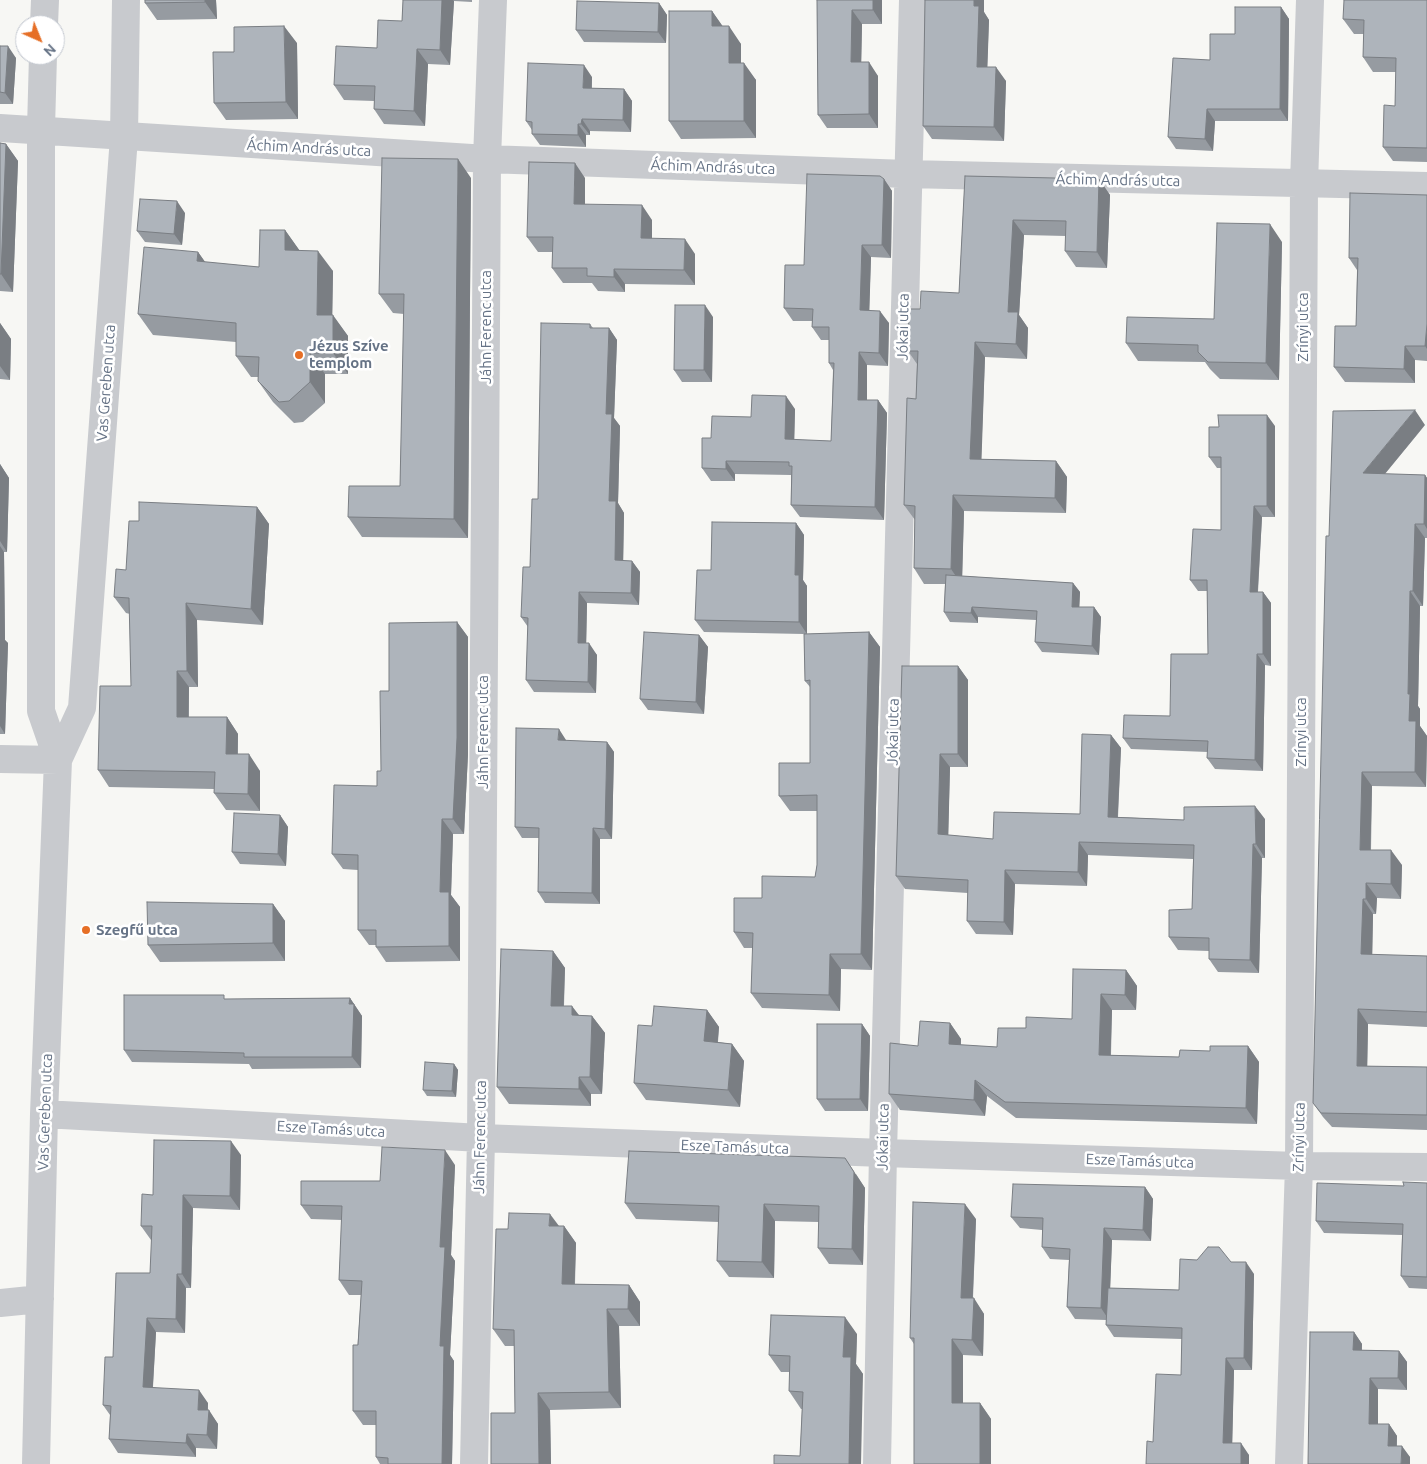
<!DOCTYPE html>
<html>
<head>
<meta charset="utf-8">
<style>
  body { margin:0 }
  #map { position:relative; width:1427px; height:1464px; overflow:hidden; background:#f7f7f4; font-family:Ubuntu,sans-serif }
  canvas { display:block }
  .north { position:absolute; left:15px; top:15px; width:50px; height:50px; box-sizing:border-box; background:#fff; border:1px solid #c2c7cf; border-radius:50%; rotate:136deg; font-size:14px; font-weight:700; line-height:20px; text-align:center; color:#667386 }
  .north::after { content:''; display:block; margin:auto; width:18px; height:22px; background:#e66f26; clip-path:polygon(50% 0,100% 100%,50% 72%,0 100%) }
</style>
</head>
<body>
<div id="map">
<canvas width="1427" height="1464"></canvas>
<div class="north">N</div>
</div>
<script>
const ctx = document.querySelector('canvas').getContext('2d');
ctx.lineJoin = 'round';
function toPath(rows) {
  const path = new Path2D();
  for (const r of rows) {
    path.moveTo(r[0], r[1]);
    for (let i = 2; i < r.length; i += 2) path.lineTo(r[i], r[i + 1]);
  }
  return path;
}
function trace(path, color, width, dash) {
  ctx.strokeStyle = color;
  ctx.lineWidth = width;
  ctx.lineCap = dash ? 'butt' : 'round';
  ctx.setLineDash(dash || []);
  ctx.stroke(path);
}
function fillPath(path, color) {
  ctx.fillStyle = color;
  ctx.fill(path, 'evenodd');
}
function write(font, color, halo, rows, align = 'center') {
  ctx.font = font + ' Ubuntu,sans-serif';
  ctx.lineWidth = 5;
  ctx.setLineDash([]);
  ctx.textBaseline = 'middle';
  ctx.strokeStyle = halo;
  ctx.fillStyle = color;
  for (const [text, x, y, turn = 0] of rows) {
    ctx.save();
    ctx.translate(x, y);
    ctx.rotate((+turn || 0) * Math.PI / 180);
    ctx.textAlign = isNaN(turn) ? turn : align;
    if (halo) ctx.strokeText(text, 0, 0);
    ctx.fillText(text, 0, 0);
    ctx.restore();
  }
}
const minor = toPath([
  [44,25,45,0],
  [0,128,487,159,907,174,1427,186],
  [0,759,58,760],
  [58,760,82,708,124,137,126,0],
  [44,1114,481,1138,883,1153,1299,1166,1427,1167],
  [0,1303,40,1299],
  [36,1464,44,1114,58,760,41,711,41,129,43,55],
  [474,1464,481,1138,487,159,493,0],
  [877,1464,883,1153,913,0],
  [1289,1464,1299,1166,1304,184,1310,0]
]);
const wall = toPath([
  [145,0,216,0,217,19,157,20,145,3],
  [403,0,472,0,472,2,454,1,450,65,428,64,425,126,384,124,374,109,374,101,344,100,334,85,377,48,402,21],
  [817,0,882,0,882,24,862,24,861,62,878,76,878,128,827,128,818,115],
  [925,0,984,0,984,12,989,20,987,67,1006,81,1004,141,932,139,923,126],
  [1427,0,1427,162,1393,161,1383,147,1395,106,1396,72,1373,72,1363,57,1364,34,1354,34,1343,19],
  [659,3,667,15,666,43,584,42,576,30],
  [1281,7,1289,19,1288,121,1215,121,1213,151,1176,149,1168,137,1210,60,1235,34],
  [712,11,722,26,741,44,741,63,756,80,756,138,681,139,669,121],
  [297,43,298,119,226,120,214,103],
  [0,46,16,58,13,104,0,104],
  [592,77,592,88,624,89,632,101,631,132,590,131,590,135,586,135,586,147,540,145,532,134,532,130,526,121],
  [0,143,6,144,18,161,13,292,0,291],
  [965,176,1099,179,1110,195,1107,268,1076,267,1065,251,1066,236,1024,235,1019,315,1028,328,1027,359,985,357,981,459,1056,461,1067,477,1066,513,964,511,962,576,1073,583,1080,592,1079,607,1094,607,1101,617,1099,655,1042,652,1035,642,1036,620,978,617,978,623,950,622,944,612,945,584,924,584,914,568,915,520,904,505,916,399,917,364,908,351,920,309,959,293],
  [471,178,468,538,362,537,348,517,400,486,404,314,393,313,379,294],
  [585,178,585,204,652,220,652,239,695,254,695,285,625,284,625,292,598,291,592,283,563,283,552,268,552,252,538,252,527,237],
  [884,179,892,191,891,258,871,257,869,310,889,323,888,366,867,365,867,400,878,400,887,413,884,520,800,517,791,505,791,475,735,474,735,481,711,481,702,468,711,438,751,417,795,409,794,440,831,441,833,370,829,363,829,340,821,340,812,327,812,321,793,321,784,308],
  [1427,195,1427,361,1415,360,1415,383,1345,382,1334,367,1356,326,1357,270,1349,258],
  [185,213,182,245,145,242,137,231],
  [285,230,299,250,333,271,332,315,348,336,348,374,325,374,325,403,303,422,294,423,273,402,258,381,258,377,251,377,236,356,236,342,153,335,138,314,198,252,205,262,259,267],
  [1282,242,1279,380,1220,379,1210,369,1205,362,1138,361,1126,343,1214,319],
  [713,317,712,382,682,382,674,370],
  [0,323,11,339,10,380,0,379],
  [590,324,593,328,609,328,617,340,614,418,620,426,618,503,624,513,623,561,632,561,640,572,639,605,587,603,586,643,597,655,596,693,534,692,526,680,528,627,521,617,530,567,538,499],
  [1425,425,1385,474,1425,475,1427,478,1427,538,1425,538,1423,606,1420,606,1418,706,1420,709,1420,726,1427,736,1426,787,1372,786,1371,850,1402,865,1401,899,1377,898,1376,914,1373,914,1372,955,1427,956,1427,1027,1368,1024,1367,1066,1427,1067,1427,1130,1332,1127,1323,1117,1313,1103,1329,536],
  [1275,426,1275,517,1262,517,1258,592,1263,592,1271,603,1271,666,1265,665,1263,771,1215,769,1207,758,1208,752,1131,749,1123,738,1170,716,1208,654,1207,591,1198,591,1190,580,1221,530,1221,468,1217,468,1209,457],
  [0,464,9,478,7,552,4,552,5,640,8,643,5,734,0,734],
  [257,507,269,524,263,625,197,620,198,687,189,687,189,717,227,717,238,734,238,754,260,771,260,811,226,810,214,793,214,789,109,787,98,770,131,686,130,614,126,613,114,597,126,570,139,521],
  [796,523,804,535,803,580,807,586,807,634,869,632,880,647,872,970,841,969,840,1011,762,1008,751,993,753,948,744,948,734,932,762,898,815,877,817,865,817,811,790,811,779,796,810,763,810,687,805,681,804,634,704,632,695,620,711,570],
  [457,622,468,637,468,754,464,834,453,834,451,895,460,907,460,961,386,962,376,947,376,945,369,945,358,930,358,870,343,869,332,854,377,786,381,771,389,691],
  [699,635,708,647,704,714,648,710,640,699],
  [958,666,968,680,968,767,950,767,948,835,993,839,1080,814,1111,735,1121,748,1118,817,1184,820,1265,819,1265,858,1262,858,1259,973,1218,972,1209,959,1209,951,1178,950,1169,937,1192,909,1193,859,1088,855,1087,886,1015,884,1013,935,976,934,967,921,968,893,905,889,896,876],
  [566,740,566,741,607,742,614,752,612,839,600,839,600,904,545,903,538,892,539,838,522,838,515,827],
  [280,815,288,827,286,866,240,864,232,852],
  [273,904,285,921,285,961,160,962,148,945],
  [553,951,565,968,564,1006,579,1015,592,1016,605,1033,602,1094,591,1094,591,1106,509,1104,497,1087],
  [1126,970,1137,986,1136,1010,1112,1010,1111,1055,1179,1057,1210,1051,1248,1046,1259,1062,1257,1124,1016,1118,987,1096,985,1116,900,1110,889,1094,918,1046,950,1023,961,1039,961,1045,997,1047,1026,1028,1072,1019],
  [350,998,362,1016,361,1068,252,1069,249,1064,132,1062,124,1050,227,999],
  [707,1010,719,1027,718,1042,732,1044,744,1061,740,1107,646,1100,634,1083,652,1026],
  [862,1024,870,1036,868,1111,825,1111,817,1099],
  [454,1064,458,1070,456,1097,427,1096,423,1090],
  [241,1155,240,1210,193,1208,191,1288,186,1288,185,1333,156,1332,153,1387,208,1403,208,1410,218,1424,217,1449,196,1448,196,1457,118,1453,109,1439,110,1415,103,1405,113,1357,150,1273,152,1240,151,1240,141,1226,153,1195],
  [455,1165,451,1255,455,1261,450,1355,454,1361,452,1464,380,1464,376,1457,376,1425,363,1425,353,1411,361,1295,349,1295,339,1280,342,1220,311,1219,301,1205],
  [856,1174,865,1188,863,1265,829,1264,818,1248,819,1222,775,1221,774,1278,729,1277,717,1261,719,1222,636,1219,625,1203],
  [1427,1183,1427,1289,1409,1288,1401,1276,1402,1235,1324,1233,1316,1221,1404,1186],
  [1145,1187,1153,1199,1151,1241,1112,1240,1110,1288,1179,1290,1231,1262,1254,1274,1252,1370,1234,1370,1232,1443,1249,1455,1249,1464,1146,1464,1153,1442,1181,1375,1182,1339,1114,1337,1106,1325,1106,1320,1075,1319,1067,1307,1069,1260,1050,1259,1042,1247,1042,1230,1020,1228,1011,1217],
  [976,1219,973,1298,984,1314,983,1356,963,1355,963,1403,980,1403,991,1419,991,1464,914,1464,914,1344,910,1338],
  [559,1226,564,1226,576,1243,575,1284,629,1285,640,1302,640,1326,619,1326,621,1408,550,1410,551,1464,491,1464,515,1413,514,1346,505,1346,493,1329],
  [1354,1332,1362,1344,1362,1350,1399,1351,1407,1362,1407,1390,1378,1389,1378,1424,1389,1424,1397,1436,1397,1446,1410,1457,1308,1464],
  [857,1334,856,1364,863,1374,800,1456,802,1409,801,1409,789,1391,790,1372,781,1372,769,1355]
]);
const shadedWall = toPath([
  [205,0,216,0,217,19,205,2],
  [442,0,453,0,454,1,450,65,440,50],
  [873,0,882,0,882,24,873,10],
  [974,0,984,0,984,12,989,20,987,80,977,67],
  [659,3,667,15,666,43,658,32],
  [1281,7,1289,19,1288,121,1280,109],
  [852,10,862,24,861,76,851,62],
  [712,11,724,28,712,26],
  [284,26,297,43,298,119,286,102],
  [729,26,741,44,741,81,729,63],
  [8,46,16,58,13,104,5,93],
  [417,49,428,64,425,126,414,111],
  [869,62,878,76,878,128,869,114],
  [744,63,756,80,756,138,744,121],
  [584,65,592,77,591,100,583,88],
  [996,67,1006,81,1004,141,994,127],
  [624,89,632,101,631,132,623,120],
  [1207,109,1215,121,1213,151,1205,139],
  [582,119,590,131,590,135,581,124],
  [578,124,586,135,586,147,578,135],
  [6,144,18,161,13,292,1,274],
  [458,159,471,178,468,538,454,519],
  [575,163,585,178,585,219,574,204],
  [884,179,892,191,891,258,882,245],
  [1099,179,1110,195,1107,268,1097,252],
  [177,201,185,213,182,245,174,234],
  [642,205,652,220,652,253,641,238],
  [1013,220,1024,235,1019,315,1028,328,1027,359,1016,344,1008,312],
  [1270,224,1282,242,1279,380,1266,363],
  [285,230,300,251,285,250],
  [685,239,695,254,695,285,684,270],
  [862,245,871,257,869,323,860,310],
  [318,251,333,271,332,336,317,315],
  [198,252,213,273,197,261],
  [614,269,625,284,625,292,614,277],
  [705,305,713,317,712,382,704,370],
  [880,311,889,323,888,366,879,353],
  [333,315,348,336,348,374,333,353],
  [0,323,11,339,10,380,0,366],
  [1427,324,1427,349,1425,346],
  [609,328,617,340,614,418,620,426,618,503,624,513,623,572,615,560,609,501,606,414],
  [975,342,985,357,981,474,970,459],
  [1405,346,1415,360,1415,383,1404,369],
  [859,352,867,365,867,412,858,400],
  [310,353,325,374,325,403,310,382],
  [786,396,795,409,794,452,785,439],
  [878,400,887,413,884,520,875,507],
  [1415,410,1425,425,1373,488,1363,473],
  [1267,415,1275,426,1275,517,1267,506],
  [726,461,735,474,735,481,726,469],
  [1056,461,1067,477,1066,513,1055,498],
  [0,464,9,478,7,552,0,541],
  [1425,475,1427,478,1427,529,1424,524],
  [953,495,964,511,962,585,951,569],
  [1254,506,1262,517,1257,603,1250,592],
  [257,507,269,524,263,625,251,609],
  [796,523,804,535,803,580,807,586,807,634,799,622,795,575],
  [1415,524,1425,538,1423,606,1413,591],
  [0,546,4,552,5,640,8,643,5,734,0,726],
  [632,561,640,572,639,605,631,593],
  [1073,583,1080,592,1079,616,1072,607],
  [1410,591,1420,606,1418,706,1420,709,1420,726,1427,736,1426,787,1415,772,1409,721,1408,694],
  [579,592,587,603,586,654,578,643],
  [1263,592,1271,603,1271,666,1263,654],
  [186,603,197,620,198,687,187,671],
  [972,607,978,617,978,623,971,613],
  [1094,607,1101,617,1099,655,1092,646],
  [457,622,468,637,468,754,464,834,453,819],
  [869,632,880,647,872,970,861,954],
  [699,635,708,647,704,714,696,702],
  [589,643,597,655,596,693,588,682],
  [1257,654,1265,665,1263,771,1255,760],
  [958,666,968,680,968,767,958,754],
  [177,671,189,687,188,733,177,717],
  [227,717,238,734,237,771,226,754],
  [559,729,566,740,566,751,558,740],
  [1111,735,1121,748,1117,830,1108,817],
  [607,742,614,752,612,839,605,829],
  [249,754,260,771,260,811,248,794],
  [940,754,950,767,948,848,938,834],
  [1362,772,1372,786,1370,865,1360,850],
  [1255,806,1265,819,1265,858,1256,844],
  [280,815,288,827,286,866,278,854],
  [442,819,453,834,451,895,460,907,460,961,449,946,440,892],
  [593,828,600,839,600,904,592,893],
  [1079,842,1088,855,1087,886,1078,872],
  [1253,844,1262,858,1259,973,1250,960],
  [1391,850,1402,865,1401,899,1391,884],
  [1005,870,1015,884,1013,935,1004,922],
  [1366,883,1377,898,1376,914,1366,899],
  [1363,899,1373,914,1372,969,1361,954],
  [273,904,285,921,285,961,273,943],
  [553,951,565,968,563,1023,551,1006],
  [830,954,841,969,840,1011,829,995],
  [1126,970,1137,986,1136,1010,1125,995],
  [1101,994,1112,1010,1110,1071,1099,1055],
  [350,998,362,1016,361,1068,352,1057],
  [572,1006,585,1023,572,1015],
  [1358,1009,1368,1024,1367,1081,1357,1066],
  [707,1010,719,1027,716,1059,704,1041],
  [592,1016,605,1033,602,1094,590,1077],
  [950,1023,961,1039,960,1060,949,1044],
  [862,1024,870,1036,868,1111,860,1099],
  [732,1044,744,1061,740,1107,728,1090],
  [1248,1046,1259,1062,1257,1124,1246,1108],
  [454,1064,458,1070,456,1097,452,1091],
  [579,1077,591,1094,591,1106,579,1089],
  [975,1080,987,1096,985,1116,974,1100],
  [231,1141,241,1155,240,1210,230,1196],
  [445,1150,455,1165,451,1255,455,1261,450,1355,454,1361,452,1464,442,1464,440,1346,440,1247],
  [845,1158,865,1188,863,1265,852,1249],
  [1145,1187,1153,1199,1151,1241,1143,1230],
  [183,1195,193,1208,191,1288,182,1274],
  [764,1204,775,1221,774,1278,762,1262],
  [965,1204,976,1219,972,1313,961,1298],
  [550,1214,562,1230,549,1226],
  [564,1226,576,1243,574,1301,562,1284],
  [1104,1228,1112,1240,1109,1320,1101,1308],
  [1246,1262,1254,1274,1252,1370,1244,1358],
  [177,1274,186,1288,185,1333,176,1319],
  [629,1285,640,1302,640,1326,628,1309],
  [974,1298,984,1314,983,1356,972,1340],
  [607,1309,619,1326,621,1408,609,1392],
  [845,1317,857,1334,856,1364,863,1374,861,1464,849,1464,843,1357],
  [147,1318,156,1332,152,1400,143,1387],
  [1354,1332,1362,1344,1361,1362,1353,1350],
  [952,1339,963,1355,963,1419,952,1403],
  [1399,1351,1407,1362,1407,1390,1398,1378],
  [1226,1358,1234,1370,1232,1455,1223,1443],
  [1370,1378,1378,1389,1378,1435,1369,1424],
  [199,1390,208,1403,207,1423,198,1410],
  [538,1393,550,1410,551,1464,539,1464],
  [980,1403,991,1419,991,1464,980,1464],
  [209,1410,218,1424,217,1449,207,1435],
  [1389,1424,1397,1436,1396,1457,1388,1446],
  [187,1434,196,1448,196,1457,186,1443],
  [1241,1443,1249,1455,1249,1464,1241,1464],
  [1402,1446,1410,1457,1410,1464,1401,1464]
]);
const building = toPath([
  [145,0,205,0,205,2,145,3,145,0],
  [403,0,442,0,440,50,417,49,414,111,374,109,375,86,334,85,336,46,377,48,378,20,402,21,403,0],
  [817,0,873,0,873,10,852,10,851,62,869,62,869,114,818,115,817,0],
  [925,0,974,0,974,6,979,6,977,67,996,67,994,127,923,126,925,0],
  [1344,0,1427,0,1427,148,1383,147,1384,105,1395,106,1396,58,1363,57,1364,20,1343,19,1344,0],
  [577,1,659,3,658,32,576,30,577,1],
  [1235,7,1281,7,1280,109,1207,109,1205,139,1168,137,1173,58,1210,60,1210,34,1235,34,1235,7],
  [669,11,712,11,712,26,729,26,729,63,744,63,744,121,669,121,669,11],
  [284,26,286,102,214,103,213,52,234,52,234,27,284,26],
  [0,46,8,46,5,93,0,92,0,46],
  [528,63,584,65,583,88,624,89,623,120,582,119,581,124,578,124,578,135,532,134,532,122,526,121,528,63],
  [0,143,6,144,1,274,0,274,0,143],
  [382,158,458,159,454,519,348,517,349,486,400,486,404,294,379,294,382,158],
  [529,162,575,163,574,204,642,205,641,238,685,239,684,270,614,269,614,277,587,276,587,268,552,268,553,237,527,237,529,162],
  [807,174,880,176,884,179,882,245,862,245,860,310,880,311,879,353,859,352,858,400,878,400,875,507,791,505,792,466,789,466,789,462,726,461,726,469,702,468,702,438,711,438,712,416,751,417,752,395,786,396,785,439,831,441,834,363,829,363,829,327,812,327,813,309,784,308,785,265,804,265,807,174],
  [965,176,1099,179,1097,252,1065,251,1066,221,1013,220,1008,312,1018,312,1016,344,975,342,970,459,1056,461,1055,498,953,495,951,569,914,568,915,506,904,505,907,398,916,399,918,351,908,351,909,309,920,309,921,291,959,293,965,176],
  [1350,193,1427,195,1427,324,1425,346,1405,346,1404,369,1334,367,1335,326,1356,326,1358,258,1349,258,1350,193],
  [140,199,177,201,174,234,137,231,140,199],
  [1217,223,1270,224,1266,363,1208,362,1198,352,1198,345,1126,343,1127,317,1214,319,1217,223],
  [260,230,285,230,285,250,318,251,317,315,333,315,333,353,310,353,310,382,289,401,279,402,258,381,259,357,236,356,236,323,138,314,144,247,198,252,197,261,259,267,260,230],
  [675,305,705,305,704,370,674,370,675,305],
  [541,323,590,324,590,328,609,328,606,414,612,414,609,501,616,501,615,560,632,561,631,593,579,592,578,643,589,643,588,682,526,680,528,618,521,617,523,567,530,567,532,499,538,499,541,323],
  [1415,410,1363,473,1425,475,1424,524,1415,524,1413,591,1410,591,1408,694,1410,694,1409,721,1416,721,1415,772,1362,772,1360,850,1391,850,1391,884,1366,883,1366,899,1363,899,1361,954,1427,956,1427,1012,1358,1009,1357,1066,1427,1067,1427,1115,1321,1113,1313,1103,1326,536,1329,536,1333,411,1415,410],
  [1218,415,1267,415,1267,506,1254,506,1250,592,1263,592,1263,654,1257,654,1255,760,1207,758,1208,741,1123,738,1124,715,1170,716,1171,654,1208,654,1207,580,1190,580,1193,529,1221,530,1221,457,1209,457,1209,427,1219,427,1218,415],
  [139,502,257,507,251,609,186,603,187,671,177,671,177,717,227,717,226,754,249,754,248,794,214,793,215,772,98,770,100,686,131,686,129,598,114,597,116,569,126,570,129,521,139,521,139,502],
  [712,522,796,523,795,575,799,575,799,622,695,620,697,570,711,570,712,522],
  [946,575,1073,583,1072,607,1094,607,1092,646,1035,642,1037,611,972,607,971,613,944,612,946,575],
  [457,622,457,738,453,819,442,819,440,892,449,892,449,946,376,947,376,930,358,930,358,855,332,854,334,785,377,786,377,771,381,771,380,691,389,691,389,623,457,622],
  [644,632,699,635,696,702,640,699,644,632],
  [869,632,861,954,830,954,829,995,751,993,753,933,734,932,734,898,762,898,762,876,815,877,817,865,817,795,779,796,779,763,810,763,810,680,805,681,804,634,869,632],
  [902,666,958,666,958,754,940,754,938,834,993,839,994,812,1080,814,1082,734,1111,735,1108,817,1184,820,1184,807,1255,806,1256,844,1253,844,1250,960,1209,959,1209,938,1169,937,1169,910,1192,909,1194,845,1079,842,1078,872,1005,870,1004,922,967,921,968,880,896,876,902,666],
  [516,728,559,729,558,740,607,742,605,829,593,828,592,893,538,892,539,828,515,827,516,728],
  [234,813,280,815,278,854,232,852,234,813],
  [147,902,273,904,273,943,148,945,147,902],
  [501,949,553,951,551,1006,572,1006,572,1015,592,1016,590,1077,579,1077,579,1089,497,1087,501,949],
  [1073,969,1126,970,1125,995,1101,994,1099,1055,1179,1057,1180,1050,1210,1051,1210,1046,1248,1046,1246,1108,1005,1102,975,1080,974,1100,889,1094,890,1043,918,1046,920,1021,950,1023,949,1044,997,1047,998,1028,1026,1028,1026,1017,1072,1019,1073,969],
  [124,995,224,995,224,999,350,998,349,1004,354,1004,352,1057,244,1057,244,1053,124,1050,124,995],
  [654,1006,707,1010,704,1041,732,1044,728,1090,634,1083,638,1025,652,1026,654,1006],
  [817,1024,862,1024,860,1099,817,1099,817,1024],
  [425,1062,454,1064,452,1091,423,1090,425,1062],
  [154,1140,231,1141,230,1196,183,1195,182,1274,177,1274,176,1319,147,1318,143,1387,199,1390,198,1410,209,1410,207,1435,187,1434,186,1443,109,1439,111,1406,103,1405,105,1357,113,1357,116,1273,150,1273,152,1226,141,1226,142,1194,153,1195,154,1140],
  [382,1147,445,1150,440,1247,445,1247,440,1346,444,1346,442,1464,388,1464,388,1458,376,1457,376,1411,353,1411,353,1345,358,1345,362,1281,339,1280,342,1206,301,1205,301,1181,380,1181,382,1147],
  [629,1151,845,1158,854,1172,852,1249,818,1248,819,1206,764,1204,762,1262,717,1261,719,1206,625,1203,629,1151],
  [1403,1182,1427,1183,1427,1277,1401,1276,1403,1224,1316,1221,1317,1183,1404,1186,1403,1182],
  [1013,1184,1145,1187,1143,1230,1104,1228,1101,1308,1067,1307,1070,1249,1042,1247,1043,1218,1011,1217,1013,1184],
  [913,1202,965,1204,961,1298,974,1298,972,1340,952,1339,952,1403,980,1403,980,1464,914,1464,914,1338,910,1338,913,1202],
  [509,1213,550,1214,549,1226,564,1226,562,1284,629,1285,628,1309,607,1309,609,1392,538,1393,539,1464,491,1464,491,1413,515,1413,514,1330,493,1329,496,1229,508,1229,509,1213],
  [1208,1247,1219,1247,1231,1262,1246,1262,1244,1358,1226,1358,1223,1443,1241,1443,1241,1464,1146,1464,1147,1441,1153,1442,1156,1374,1181,1375,1182,1328,1106,1325,1108,1288,1179,1290,1180,1259,1197,1260,1208,1247],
  [771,1315,845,1317,843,1357,851,1357,849,1464,774,1464,774,1455,800,1456,803,1392,789,1391,790,1356,769,1355,771,1315],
  [1310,1332,1354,1332,1353,1350,1399,1351,1398,1378,1370,1378,1369,1424,1389,1424,1388,1446,1402,1446,1401,1464,1308,1464,1310,1332]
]);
const markers = [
  [299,355,5,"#e66f26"],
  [86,930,5,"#e66f26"]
];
const streetNames = [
  ["Áchim András utca",309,148,3],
  ["Áchim András utca",713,167,2],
  ["Áchim András utca",1118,180,1],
  ["Jáhn Ferenc utca",486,327,-90],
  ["Jókai utca",903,327,-89],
  ["Zrínyi utca",1303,327,-90],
  ["Vas Gereben utca",106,383,-86],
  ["Jáhn Ferenc utca",483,732,-90],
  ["Jókai utca",893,732,-89],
  ["Zrínyi utca",1301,732,-90],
  ["Vas Gereben utca",45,1112,-88],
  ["Esze Tamás utca",331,1129,3],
  ["Jáhn Ferenc utca",480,1137,-89],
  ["Jókai utca",883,1137,-89],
  ["Zrínyi utca",1299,1137,-89],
  ["Esze Tamás utca",735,1147,2],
  ["Esze Tamás utca",1140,1161,2]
];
const poiNames = [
  ["Jézus Szíve",309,346],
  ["templom",309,363],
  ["Szegfű utca",96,930]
];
trace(minor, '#c8cace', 28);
fillPath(wall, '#969ba1');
fillPath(shadedWall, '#7a7e83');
fillPath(building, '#aeb4bb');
trace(building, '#7a7e83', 1);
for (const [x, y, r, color] of markers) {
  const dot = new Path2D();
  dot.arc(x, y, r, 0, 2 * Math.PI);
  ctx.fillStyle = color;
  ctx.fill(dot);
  trace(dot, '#fff', 2);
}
write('15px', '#667386', '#fff', streetNames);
write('bold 15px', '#667386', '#fff', poiNames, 'left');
</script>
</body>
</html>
